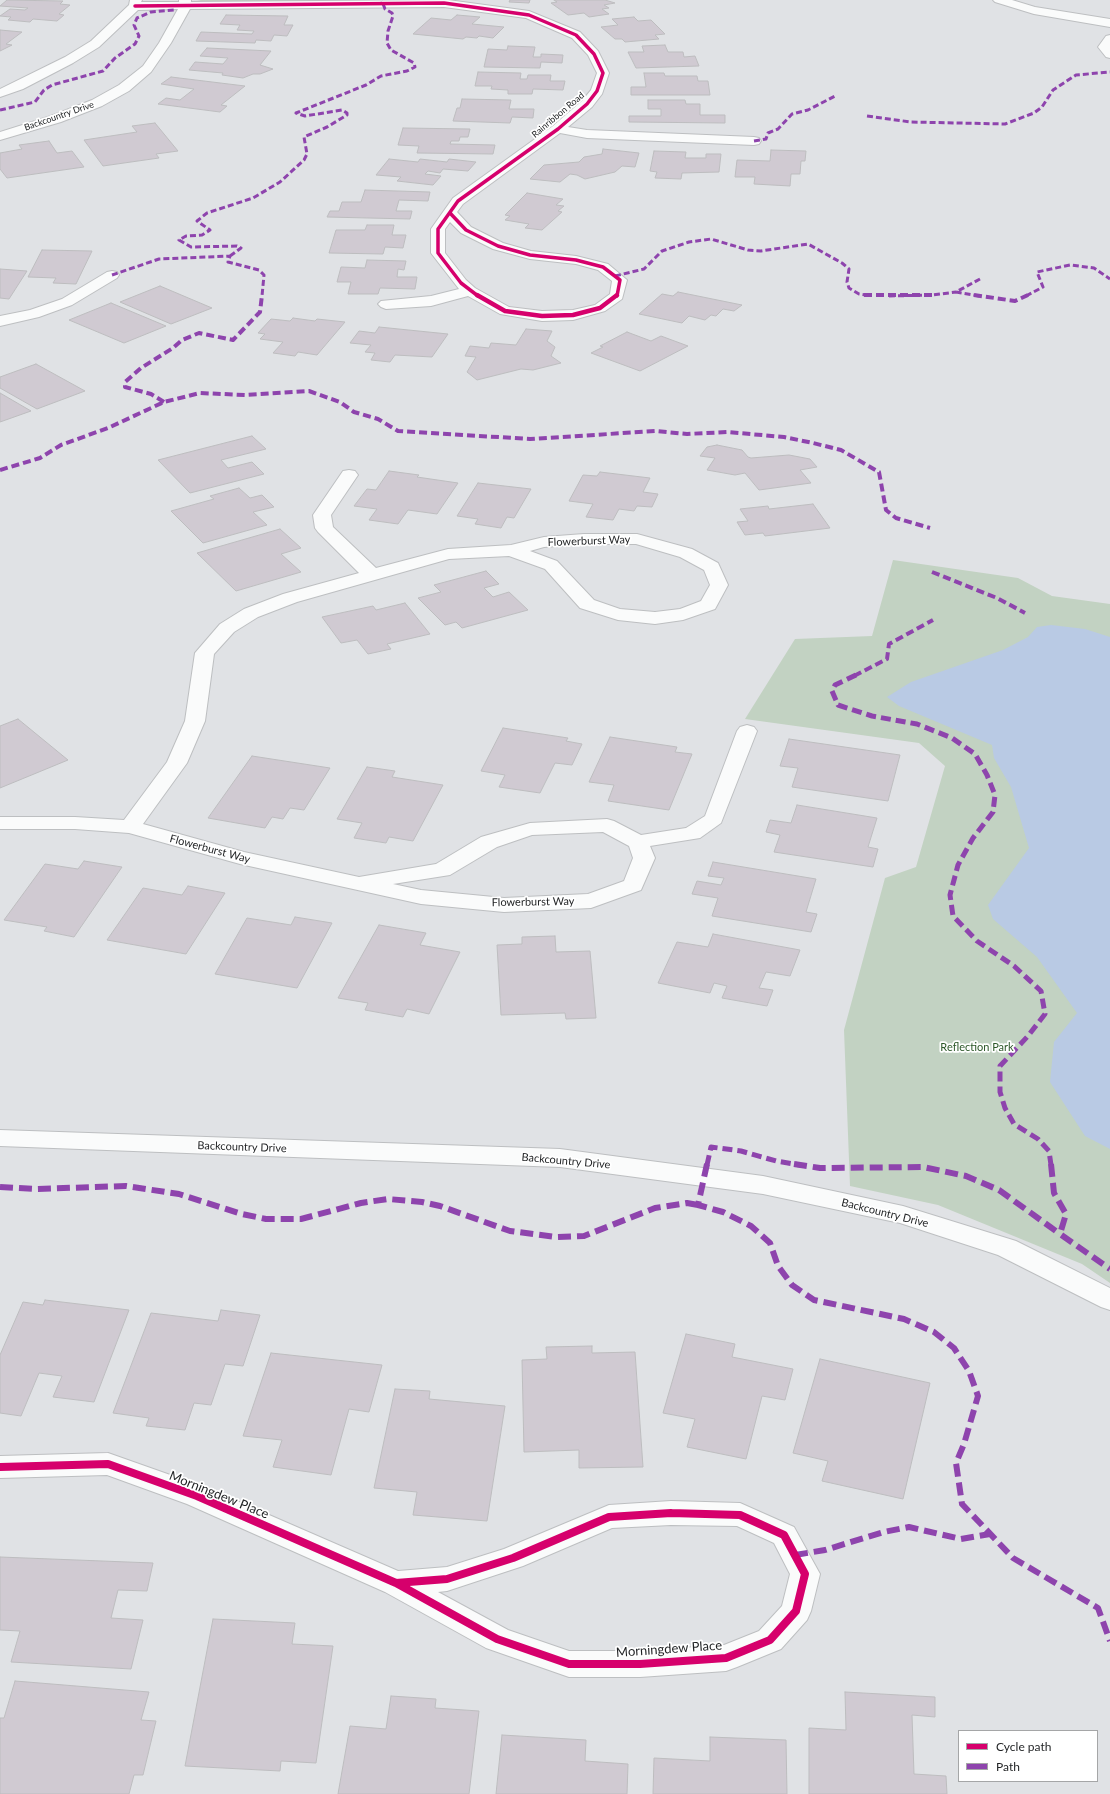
<!DOCTYPE html>
<html>
<head>
<meta charset="utf-8">
<style>
  body { margin:0 }
  #map { position:relative; width:1110px; height:1794px; overflow:hidden; background:#e0e2e5; font-family:Lato,sans-serif }
  canvas { display:block }
  .legend { position:absolute; left:958px; top:1730px; width:140px; height:52px; box-sizing:border-box; background:#fff; border:1px solid #a5a6a7; margin:0; padding:5px 7px; list-style:none; font-size:12px; color:#1e2022 }
  .legend li { display:flex; align-items:center; gap:8px; height:20px }
  .legend b { width:20px; border:1px solid #a5a6a7 }
</style>
</head>
<body>
<div id="map">
<canvas width="1110" height="1794"></canvas>
<ul class="legend">
<li><b style="height:5px;background:#d6006c"></b>Cycle path</li>
<li><b style="height:5px;background:#8e44ad"></b>Path</li>
</ul>
</div>
<script>
const ctx = document.querySelector('canvas').getContext('2d');
ctx.lineJoin = 'round';
function fillPath(path, color) {
  ctx.fillStyle = color;
  ctx.fill(path, 'evenodd');
}
function toPath(rows) {
  const path = new Path2D();
  for (const r of rows) {
    path.moveTo(r[0], r[1]);
    for (let i = 2; i < r.length; i += 2) path.lineTo(r[i], r[i + 1]);
  }
  return path;
}
function trace(path, color, width, dash) {
  ctx.strokeStyle = color;
  ctx.lineWidth = width;
  ctx.lineCap = dash ? 'butt' : 'round';
  ctx.setLineDash(dash || []);
  ctx.stroke(path);
}
function write(font, color, halo, rows, align = 'center') {
  ctx.font = font + ' Lato,sans-serif';
  ctx.lineWidth = 3.5;
  ctx.setLineDash([]);
  ctx.textBaseline = 'middle';
  ctx.strokeStyle = halo;
  ctx.fillStyle = color;
  for (const [text, x, y, turn = 0] of rows) {
    ctx.save();
    ctx.translate(x, y);
    ctx.rotate((+turn || 0) * Math.PI / 180);
    ctx.textAlign = isNaN(turn) ? turn : align;
    if (halo) ctx.strokeText(text, 0, 0);
    ctx.fillText(text, 0, 0);
    ctx.restore();
  }
}
const green = toPath([
  [197,0,357,0,209,3],
  [893,560,1018,578,1052,596,1110,604,1110,1283,1082,1264,938,1205,850,1186,844,1030,885,878,916,867,945,766,919,743,745,719,795,639,872,636]
]);
const water = toPath([
  [1051,625,1085,629,1110,637,1110,1149,1085,1136,1050,1082,1054,1042,1077,1013,1037,957,993,919,988,905,1029,848,1011,787,994,758,992,745,899,706,887,697,911,682,1003,650,1028,637,1037,627]
]);
const building = toPath([
  [7,0,63,1,60,4,70,5,59,14,64,15,57,21,33,19,30,22,8,20,11,17,0,16,10,9,25,10,28,8,0,6,7,0],
  [510,0,530,0,529,3,509,2,510,0],
  [554,0,605,0,615,3,604,5,609,8,602,9,609,14,589,17,584,13,568,15,551,3,557,2,554,0],
  [226,15,288,16,284,25,293,25,287,36,274,35,271,41,256,40,255,43,196,41,201,32,252,34,254,31,237,30,240,25,220,24,226,15],
  [457,15,480,17,472,24,504,27,493,38,479,36,477,38,466,37,463,39,413,34,431,18,451,20,457,15],
  [634,17,638,21,651,20,665,34,655,35,659,39,625,42,622,39,615,39,601,27,618,25,612,19,634,17],
  [0,30,22,32,6,44,12,45,0,51,0,30],
  [665,45,668,52,683,52,684,57,695,56,699,66,636,68,628,52,644,52,642,46,665,45],
  [508,46,535,47,533,57,541,57,541,54,563,55,562,63,541,62,540,68,484,67,488,49,507,50,508,46],
  [207,48,271,51,260,65,273,69,260,74,253,74,243,78,222,75,223,73,189,70,195,62,223,64,228,58,200,56,207,48],
  [478,72,521,73,520,79,527,79,528,75,551,75,550,81,565,81,563,90,533,89,532,94,508,94,508,90,491,89,492,86,475,86,478,72],
  [644,73,664,73,665,76,697,76,698,81,708,81,710,95,631,95,631,87,646,87,644,73],
  [171,77,245,86,221,105,227,106,220,112,158,104,166,98,180,100,194,89,161,84,171,77],
  [462,99,511,100,509,109,534,109,533,118,512,117,510,123,453,121,457,108,460,108,462,99],
  [648,100,685,100,686,104,700,104,700,115,725,115,725,123,629,122,629,116,661,116,661,109,648,109,648,100],
  [155,123,178,151,156,154,159,158,103,166,84,140,137,132,132,126,155,123],
  [403,128,470,129,468,137,460,137,459,141,451,141,450,144,495,145,493,154,417,153,419,146,398,145,403,128],
  [49,141,57,153,72,151,84,167,7,178,0,169,0,153,22,149,19,145,49,141],
  [603,149,639,153,635,167,622,166,615,172,585,179,577,175,570,174,560,182,530,179,544,165,579,162,584,157,602,154,603,149],
  [771,150,806,151,805,161,801,161,800,174,791,174,790,186,754,184,755,177,735,177,737,160,770,161,771,150],
  [654,151,686,152,685,158,706,158,706,154,721,154,719,172,682,173,681,179,655,178,657,172,650,171,654,151],
  [389,159,418,162,420,159,447,162,449,159,476,162,468,171,443,169,440,173,428,171,425,174,441,176,433,185,397,181,401,177,376,175,389,159],
  [365,190,430,192,428,201,399,200,396,211,412,211,410,219,327,217,330,211,339,211,342,202,361,202,365,190],
  [527,193,563,199,556,205,564,206,558,211,562,212,542,230,525,228,529,224,505,220,510,216,505,215,527,193],
  [367,225,394,225,392,235,406,235,403,248,385,247,383,254,329,253,336,230,365,230,367,225],
  [42,250,92,251,76,284,53,283,56,278,28,277,42,250],
  [367,260,406,261,404,270,398,269,397,277,417,277,415,289,380,288,378,294,348,294,351,282,337,282,341,267,365,268,367,260],
  [0,269,27,271,9,299,0,298,0,269],
  [160,286,212,308,171,324,120,302,160,286],
  [678,292,742,305,734,311,723,309,716,316,711,315,705,320,689,316,682,323,639,314,662,294,673,296,678,292],
  [111,303,166,326,124,343,69,320,111,303],
  [293,318,315,321,317,319,345,322,317,355,298,352,295,356,273,353,283,342,260,339,265,334,258,333,271,319,290,321,293,318],
  [379,327,448,334,432,357,395,355,390,362,371,360,375,353,365,352,371,345,350,343,359,331,375,333,379,327],
  [526,329,552,331,547,341,555,347,551,356,561,363,533,370,521,369,477,380,467,372,476,357,465,356,470,346,489,348,491,343,516,345,526,329],
  [627,332,651,341,661,336,688,346,640,371,591,353,603,347,600,346,627,332],
  [36,364,85,391,37,409,0,388,0,377,36,364],
  [0,393,31,411,0,422,0,393],
  [252,436,266,449,221,460,228,468,252,462,264,474,190,493,158,460,252,436],
  [717,445,742,450,748,457,751,458,789,455,810,459,817,467,800,470,811,483,759,490,745,473,735,475,707,470,715,458,700,456,707,447,717,445],
  [389,471,419,475,417,477,458,483,437,514,408,510,398,524,369,520,377,509,354,506,367,489,376,490,389,471],
  [600,472,650,478,643,492,658,494,652,507,637,506,634,511,619,509,613,520,586,517,593,504,569,501,583,475,597,476,600,472],
  [478,483,531,489,514,518,507,517,501,528,475,524,478,519,457,516,478,483],
  [239,488,250,498,262,495,274,507,253,512,267,525,203,543,171,511,214,499,210,496,239,488],
  [813,504,830,528,765,536,763,533,745,535,737,522,748,521,740,509,768,506,769,509,813,504],
  [280,529,301,548,281,554,301,572,236,591,197,553,280,529],
  [486,571,499,584,484,588,493,597,509,592,528,610,462,628,456,622,445,625,418,598,441,592,434,585,486,571],
  [405,603,430,634,387,644,391,649,368,654,357,640,341,643,322,617,373,606,376,610,405,603],
  [18,719,68,760,0,788,0,726,18,719],
  [503,728,568,738,566,741,582,744,572,765,555,763,540,793,499,787,505,775,481,771,503,728],
  [610,737,677,747,675,752,692,754,669,810,608,801,614,785,589,782,610,737],
  [789,739,900,755,888,801,792,787,798,768,780,766,789,739],
  [252,756,330,768,304,810,290,808,283,819,272,817,265,828,208,818,252,756],
  [367,767,395,771,392,777,443,785,413,841,389,837,386,843,354,838,362,823,337,819,367,767],
  [797,805,877,818,868,847,878,849,873,867,774,852,780,835,766,832,770,820,791,823,797,805],
  [84,861,122,867,74,937,44,931,47,927,4,920,45,864,78,869,84,861],
  [713,862,816,879,806,912,817,914,811,932,712,916,718,898,692,894,697,881,721,885,724,878,708,876,713,862],
  [188,886,225,893,186,954,107,940,143,888,182,895,188,886],
  [295,917,332,923,297,988,215,974,247,918,291,925,295,917],
  [379,925,426,933,420,945,460,952,429,1014,407,1009,403,1017,365,1010,368,1003,338,998,379,925],
  [713,934,800,950,790,976,766,972,759,988,773,990,767,1006,722,998,727,986,714,983,710,993,658,983,677,942,708,947,713,934],
  [555,936,556,952,590,951,596,1018,566,1019,565,1013,501,1015,497,945,522,944,522,937,555,936],
  [45,1300,129,1310,94,1402,53,1397,62,1376,39,1373,21,1416,0,1413,0,1355,23,1302,43,1305,45,1300],
  [221,1310,260,1315,243,1366,225,1364,211,1405,194,1403,185,1430,146,1426,149,1418,113,1413,151,1313,218,1321,221,1310],
  [686,1334,735,1344,732,1357,793,1369,785,1400,762,1396,746,1459,687,1447,695,1419,663,1413,686,1334],
  [592,1346,592,1353,635,1352,643,1467,579,1468,579,1450,524,1452,522,1360,547,1359,546,1347,592,1346],
  [271,1353,382,1365,369,1412,349,1409,331,1475,273,1467,282,1440,243,1436,271,1353],
  [820,1359,930,1383,903,1499,822,1481,828,1461,793,1453,820,1359],
  [395,1389,430,1391,429,1399,505,1406,487,1521,413,1515,417,1492,374,1488,395,1389],
  [0,1557,153,1563,147,1591,118,1590,111,1618,143,1620,131,1669,11,1662,20,1631,0,1630,0,1557],
  [213,1619,295,1623,292,1644,333,1646,316,1763,281,1761,280,1771,185,1766,213,1619],
  [15,1681,149,1692,141,1720,156,1721,143,1775,134,1775,129,1794,0,1794,0,1718,4,1718,15,1681],
  [845,1692,935,1697,935,1717,912,1715,914,1774,946,1776,947,1794,809,1794,809,1728,846,1730,845,1692],
  [391,1696,436,1699,435,1708,479,1711,469,1794,338,1794,350,1726,386,1729,391,1696],
  [502,1735,586,1740,585,1761,628,1764,627,1794,496,1794,502,1735],
  [710,1737,786,1740,787,1794,653,1794,654,1758,710,1761,710,1737]
]);
const minor = toPath([
  [130,0,142,0,141,2,179,2,179,0,191,0,191,2,448,0,529,11,580,32,598,51,609,73,602,94,592,107,568,127,587,130,754,137,759,138,761,141,759,144,754,145,587,138,560,133,463,204,457,212,471,227,503,243,531,251,576,256,608,264,627,280,622,299,605,311,573,320,542,321,500,314,468,296,431,306,386,309,381,307,378,304,381,301,431,296,459,289,431,253,431,229,453,198,553,126,582,101,591,90,597,73,588,55,572,38,526,18,444,7,190,9,171,43,151,72,129,91,102,106,61,122,0,140,0,132,51,116,92,100,119,85,143,66,159,43,178,9,138,10,99,47,73,63,23,89,0,97,0,89,65,57,91,41,129,5,130,0],
  [450,222,461,233,493,249,530,259,576,264,598,270,612,281,610,294,595,305,573,310,542,311,509,307,475,288,466,280,445,253,445,229,450,222],
  [993,0,1012,0,1035,7,1110,19,1110,27,1034,14,995,2,993,0],
  [1110,35,1110,58,1106,57,1098,47,1106,36,1110,35],
  [112,271,117,272,119,275,117,278,72,305,39,317,0,326,0,316,30,310,62,299,107,272,112,271],
  [349,470,355,471,358,475,331,515,333,527,376,568,448,549,511,545,544,537,584,534,637,534,692,549,718,563,728,585,715,609,683,620,655,624,618,620,580,608,545,569,509,556,449,559,297,602,258,617,234,632,214,654,205,721,187,763,143,824,244,852,359,877,436,864,481,837,530,823,607,819,614,821,641,835,686,828,705,816,737,731,740,727,747,725,754,727,757,731,721,823,700,838,650,846,655,858,641,890,591,908,504,912,421,904,240,864,129,833,75,829,0,829,0,817,75,817,124,820,167,762,185,721,195,653,220,624,244,609,283,594,359,573,318,532,315,528,313,515,343,471,349,470],
  [584,544,636,544,680,557,704,570,710,585,701,601,680,609,655,612,620,609,594,600,557,561,530,551,544,547,584,544],
  [603,832,629,846,633,858,624,881,588,894,504,898,421,890,393,884,450,875,497,847,532,835,603,832],
  [0,1130,560,1149,763,1176,903,1206,1016,1241,1110,1288,1110,1310,1101,1307,998,1255,900,1223,763,1194,560,1167,0,1146,0,1130],
  [108,1453,207,1488,398,1571,447,1567,504,1549,609,1505,671,1501,740,1503,794,1527,820,1574,811,1611,807,1620,781,1649,737,1667,726,1671,640,1677,569,1677,486,1648,385,1592,187,1504,107,1475,0,1478,0,1456,108,1453],
  [671,1525,737,1526,774,1543,790,1574,782,1606,759,1631,724,1645,640,1651,569,1651,508,1630,438,1592,447,1591,523,1566,612,1528,671,1525]
]);
const quietFar3 = toPath([
  [0,110,35,102,44,90,52,85,103,71,115,58,135,44,139,36,134,25,137,18,151,12,174,10],
  [867,116,911,122,1005,124,1034,113,1042,107,1053,90,1076,75,1110,72],
  [754,141,766,139,768,133,778,129,792,114,808,110,835,96],
  [230,256,241,248,237,246,191,247,179,240,186,236,202,235,210,230,197,221,207,213,253,198,280,182,304,160,307,154,304,137,327,127,347,115,347,113,342,110,305,116,296,113,366,85,381,76,407,71,415,67,414,63,391,50,387,43,388,31,393,16,392,13,385,9,382,1],
  [112,275,159,259,230,256,228,262,259,270,264,275,262,296],
  [615,276,644,269,662,251,689,242,711,239,748,250,761,251,808,244,842,263,849,269,847,282,849,288,859,294,871,296],
  [980,279,956,292,980,296],
  [889,296,932,295,956,292],
  [1026,296,1043,287,1037,272,1070,265,1094,268,1110,279]
]);
const quietFar2 = toPath([
  [864,295,934,295],
  [974,295,1015,301,1028,295],
  [164,402,151,394,125,387,125,382,141,368,173,348,182,340,199,333,233,340,260,312,262,295],
  [0,470,40,458,61,445,108,428,164,402,200,393,245,395,309,391,340,402,354,412,378,419,398,431,530,439,656,431,687,434,727,432,784,437,813,443,841,450,879,472,886,510,896,518,930,528],
  [932,572,997,598,1025,613],
  [854,676,887,659,889,644,933,620]
]);
const quietFar1 = toPath([
  [856,675,835,685,832,691,838,705,872,716,917,724,952,738,975,754,987,775,995,795,993,812,973,838,958,865,950,895,953,916,977,941,1014,966,1041,991,1045,1014,1028,1036,1000,1066,1000,1092,1005,1108,1014,1124,1038,1139,1049,1151,1051,1165],
  [707,1165,711,1147,741,1151,776,1161,800,1165]
]);
const quiet = toPath([
  [707,1164,698,1205,723,1212,751,1226,770,1243,778,1266,792,1285,814,1300,904,1319,934,1332,954,1348,969,1371,978,1396,964,1444,956,1463,962,1504,1013,1558,1098,1608,1110,1641],
  [794,1164,820,1168,923,1167,966,1176,999,1190,1060,1234],
  [1051,1164,1054,1193,1066,1214,1060,1234,1110,1269],
  [0,1187,35,1189,126,1186,179,1194,242,1214,266,1219,301,1219,361,1203,388,1199,422,1202,440,1206,510,1231,556,1237,584,1236,655,1208,687,1203,698,1205],
  [795,1555,825,1550,884,1532,909,1527,961,1539,990,1534]
]);
const cyclewayFar2 = toPath([
  [135,6,444,3,529,15,576,35,594,54,603,73,597,91,587,104,558,129,458,201,438,229,438,253,461,283,478,296],
  [450,213,466,230,498,246,530,255,576,260,603,267,620,280,617,296]
]);
const cyclewayFar1 = toPath([
  [477,295,505,311,542,316,573,315,600,308,617,295]
]);
const cycleway = toPath([
  [0,1467,108,1464,197,1496,396,1583],
  [671,1513,740,1515,784,1535,805,1574,796,1611,770,1640,726,1658,640,1664,569,1664,497,1639,396,1583,447,1579,513,1558,609,1517,671,1513]
]);
const farStreetnames = [
  ["Rainribbon Road",558,115,-40],
  ["Backcountry Drive",59,116,-19]
];
const streetNames = [
  ["Flowerburst Way",589,541,-2],
  ["Flowerburst Way",210,849,15],
  ["Flowerburst Way",533,902,-1],
  ["Backcountry Drive",242,1147,2],
  ["Backcountry Drive",566,1161,5],
  ["Backcountry Drive",885,1213,14]
];
const parkNames = [
  ["Reflection Park",977,1047]
];
const nearStreetnames = [
  ["Morningdew Place",219,1495,22],
  ["Morningdew Place",669,1649,-4]
];
fillPath(green, '#c2d2c2');
fillPath(water, '#b9cae4');
fillPath(building, '#d0cad2');
trace(building, '#bdbdbf', 1);
trace(minor, '#bdbfc1', 2);
fillPath(minor, '#fafbfb');
trace(quietFar3, '#8e44ad', 3, [6, 3]);
trace(quietFar2, '#8e44ad', 4, [8, 4]);
trace(quietFar1, '#8e44ad', 5, [10, 5]);
trace(quiet, '#8e44ad', 6, [13, 6]);
trace(cyclewayFar2, '#d6006c', 3.5);
trace(cyclewayFar1, '#d6006c', 4.5);
trace(cycleway, '#d6006c', 8);
write('9px', '#1e2022', '#fff', farStreetnames);
write('11px', '#1e2022', '#fff', streetNames);
write('11px', '#2c5728', '#fff', parkNames);
write('13px', '#1e2022', '#fff', nearStreetnames);
</script>
</body>
</html>
